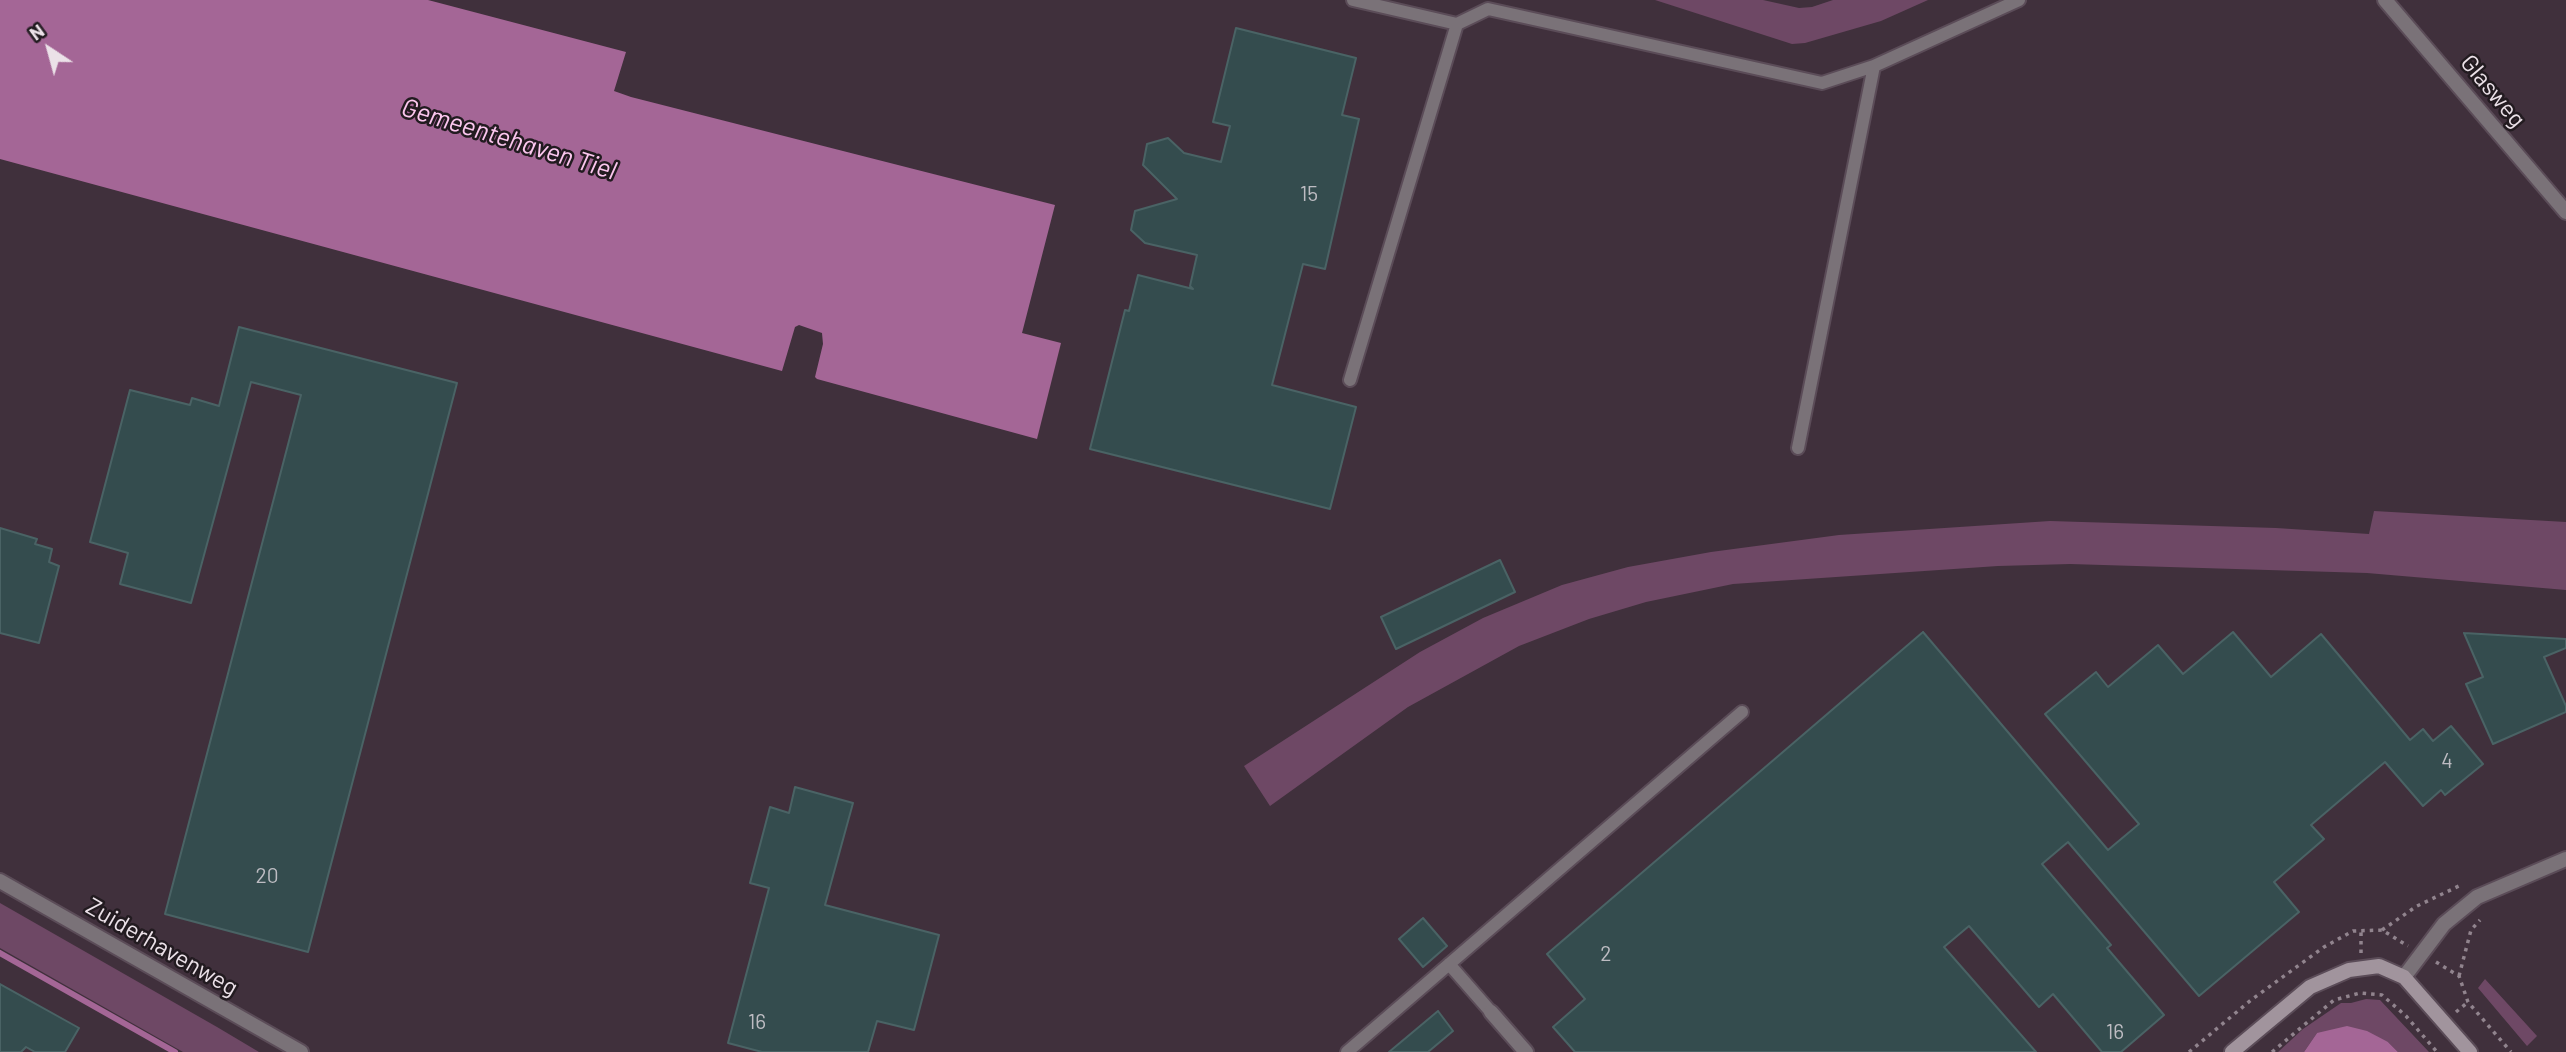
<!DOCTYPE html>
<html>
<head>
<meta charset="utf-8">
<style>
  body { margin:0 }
  #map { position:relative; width:2566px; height:1052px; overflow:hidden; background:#40303c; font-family:Barlow,sans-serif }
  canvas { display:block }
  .north { position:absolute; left:14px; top:14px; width:70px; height:70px; -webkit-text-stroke:5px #221b20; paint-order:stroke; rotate:324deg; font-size:19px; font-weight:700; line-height:28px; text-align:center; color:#ebe1e8 }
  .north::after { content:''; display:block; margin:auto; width:24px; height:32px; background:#ebe1e8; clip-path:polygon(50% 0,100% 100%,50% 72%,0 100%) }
</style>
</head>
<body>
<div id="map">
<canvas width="2566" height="1052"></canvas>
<div class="north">N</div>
</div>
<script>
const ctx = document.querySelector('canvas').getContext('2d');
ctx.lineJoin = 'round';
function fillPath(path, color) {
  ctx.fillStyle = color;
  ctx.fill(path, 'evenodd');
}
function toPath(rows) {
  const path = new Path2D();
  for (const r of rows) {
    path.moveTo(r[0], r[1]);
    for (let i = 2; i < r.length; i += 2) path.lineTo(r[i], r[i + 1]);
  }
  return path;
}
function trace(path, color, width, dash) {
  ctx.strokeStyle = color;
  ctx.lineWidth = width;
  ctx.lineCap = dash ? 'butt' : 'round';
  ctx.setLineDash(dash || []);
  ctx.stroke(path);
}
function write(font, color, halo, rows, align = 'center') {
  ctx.font = font + ' Barlow,sans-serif';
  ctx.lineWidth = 5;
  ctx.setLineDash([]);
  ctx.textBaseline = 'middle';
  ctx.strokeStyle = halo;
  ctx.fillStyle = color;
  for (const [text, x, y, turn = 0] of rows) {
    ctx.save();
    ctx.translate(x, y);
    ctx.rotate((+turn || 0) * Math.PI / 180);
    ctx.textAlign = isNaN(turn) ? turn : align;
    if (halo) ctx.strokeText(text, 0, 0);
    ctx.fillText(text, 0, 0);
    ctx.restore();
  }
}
const green = toPath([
  [1655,0,1763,0,1799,8,1812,7,1833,0,1928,0,1881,21,1805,43,1792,44],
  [2374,511,2566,522,2566,590,2367,573,2070,564,1998,566,1733,584,1646,602,1589,619,1519,646,1408,707,1270,806,1244,766,1420,652,1483,618,1562,585,1628,567,1711,552,1839,535,2050,521,2276,528,2369,534],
  [0,903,217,1027,259,1052,183,1052,0,948],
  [2485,979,2537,1036,2527,1046,2478,988],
  [2366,999,2380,1000,2429,1052,2398,1052,2388,1042,2317,1033,2304,1052,2278,1052,2303,1029,2341,1003,2351,1003]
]);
const water = toPath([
  [0,0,428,0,626,52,614,91,631,97,1055,205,1022,333,1061,343,1037,439,817,379,815,377,823,344,822,333,799,325,795,327,782,371,0,159],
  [2347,1026,2367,1031,2388,1042,2398,1052,2304,1052,2317,1033]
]);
const stream = toPath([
  [0,953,175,1052]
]);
const building = toPath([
  [1236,28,1356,58,1342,115,1359,119,1325,269,1303,264,1272,385,1356,407,1330,509,1090,449,1125,310,1129,311,1138,275,1193,289,1190,286,1197,255,1145,243,1131,230,1135,211,1177,199,1143,165,1147,144,1168,138,1184,153,1221,162,1230,126,1213,122,1236,28],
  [239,327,457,383,308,952,165,914,301,395,251,382,191,603,120,584,128,553,90,542,130,390,190,405,192,398,219,406,239,327],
  [0,528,37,539,35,544,52,549,49,562,59,566,39,643,0,633,0,528],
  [1500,560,1515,592,1396,649,1381,617,1500,560],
  [1923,632,2108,850,2139,824,2045,714,2096,672,2108,687,2158,645,2183,674,2233,632,2271,677,2321,634,2410,740,2423,729,2433,741,2451,726,2483,764,2445,795,2441,790,2423,806,2385,762,2311,825,2324,839,2274,882,2299,912,2199,996,2068,842,2042,864,2111,945,2107,948,2164,1015,2121,1052,2102,1052,2053,994,2039,1007,1969,926,1944,947,2036,1052,1575,1052,1553,1027,1585,999,1547,954,1923,632],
  [2464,633,2566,639,2566,648,2544,657,2566,706,2566,712,2493,744,2466,684,2483,677,2464,633],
  [795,787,853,803,825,905,939,935,914,1030,877,1021,868,1052,762,1052,728,1043,769,888,750,883,770,807,789,813,795,787],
  [1423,918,1447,946,1423,967,1399,939,1423,918],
  [0,984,79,1028,65,1052,35,1052,26,1047,21,1052,0,1052,0,984],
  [1438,1011,1453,1031,1428,1052,1389,1052,1438,1011]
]);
const path = toPath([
  [2382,930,2417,906,2459,886],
  [2361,953,2361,930],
  [2436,962,2459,976,2468,1002,2511,1052],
  [2459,976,2471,930,2480,920],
  [2456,1012,2468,1002],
  [2189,1052,2251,1000,2324,947,2353,931,2382,930,2408,946],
  [2272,1052,2334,1000,2360,993,2382,995,2406,1016,2437,1052]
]);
const service = toPath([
  [1353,0,1457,24,1488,9,1822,83,1874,66,2019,0],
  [1350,380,1457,24],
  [1798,448,1874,66],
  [1449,964,1491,1012],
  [1347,1052,1742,712]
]);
const minor = toPath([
  [2385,0,2566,212],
  [0,881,301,1052],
  [2404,977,2444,924,2477,897,2566,859],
  [1491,1012,1526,1052]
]);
const secondary = toPath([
  [2232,1052,2310,987,2349,970,2379,966,2404,977,2470,1052]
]);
const numberNames = [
  ["15",1309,194],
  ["4",2447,761],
  ["20",267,876],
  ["2",1606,954],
  ["16",757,1022],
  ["16",2115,1032]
];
const streetNames = [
  ["Glasweg",2493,91,50],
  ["Zuiderhavenweg",162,947,30]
];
const waterNames = [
  ["Gemeentehaven Tiel",509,139,17]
];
fillPath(green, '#6e4865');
fillPath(water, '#a46696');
trace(stream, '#a46696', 6);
fillPath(building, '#344c4e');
trace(building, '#4a6365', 2);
trace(service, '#5b4c58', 16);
trace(minor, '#5b4c58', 18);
trace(secondary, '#5b4c58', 18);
trace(path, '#91848e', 3.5, [3.5, 5]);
trace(service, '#7a7278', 12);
trace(minor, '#7a7278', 14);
trace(secondary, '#a1949d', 14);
write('21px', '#bdbcc2', null, numberNames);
write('24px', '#ebe1e8', '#221b20', streetNames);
write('italic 26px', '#fcc7ef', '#221b20', waterNames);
</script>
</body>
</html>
